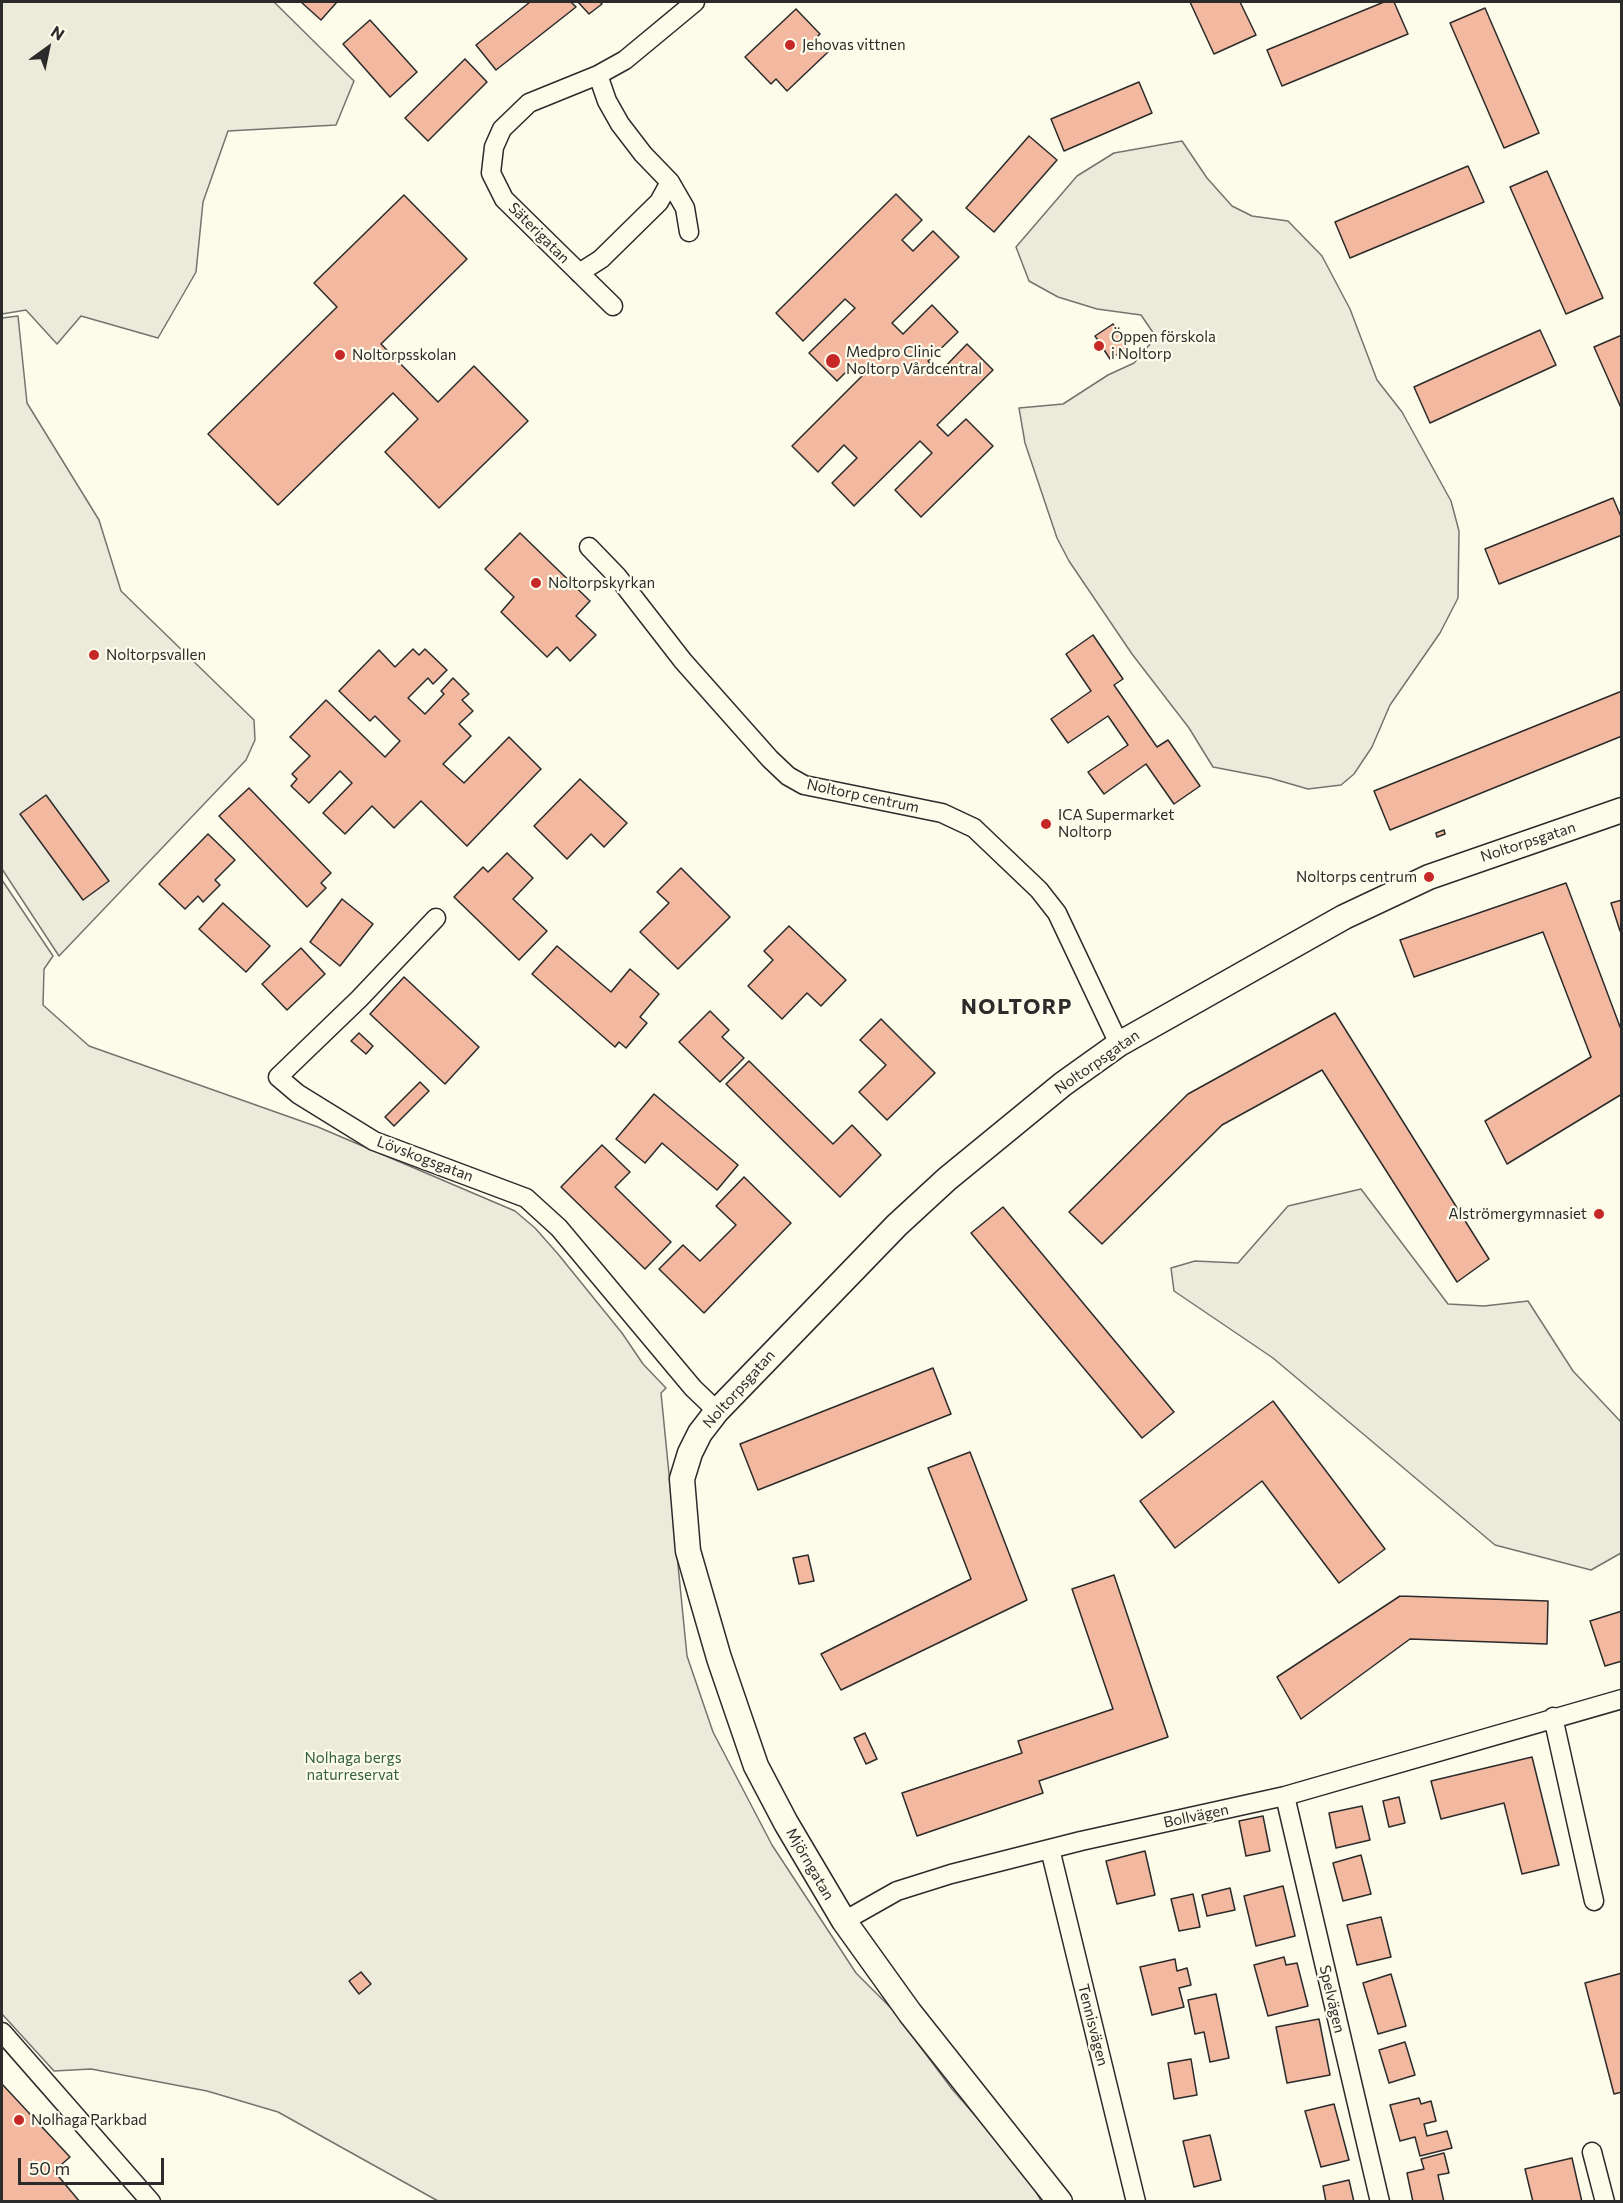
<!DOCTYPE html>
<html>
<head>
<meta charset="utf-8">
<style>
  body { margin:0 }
  #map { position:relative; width:1623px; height:2203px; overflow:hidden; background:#fdfbea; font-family:Commissioner,sans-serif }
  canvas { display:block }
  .frame { position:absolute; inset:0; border:3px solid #2b2b2b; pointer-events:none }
  .north { position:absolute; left:18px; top:18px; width:60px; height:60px; -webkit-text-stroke:4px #fdfbea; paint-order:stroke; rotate:33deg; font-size:16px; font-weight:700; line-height:24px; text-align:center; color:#2b2b2b }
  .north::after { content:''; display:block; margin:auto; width:21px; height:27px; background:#2b2b2b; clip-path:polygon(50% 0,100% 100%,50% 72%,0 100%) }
  .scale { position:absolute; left:18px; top:2158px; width:146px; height:27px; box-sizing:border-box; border:3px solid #2b2b2b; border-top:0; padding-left:8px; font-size:18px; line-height:21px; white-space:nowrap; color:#2b2b2b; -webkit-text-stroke:4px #fdfbea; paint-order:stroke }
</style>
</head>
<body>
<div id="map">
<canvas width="1623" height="2203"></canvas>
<div class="frame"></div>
<div class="north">N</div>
<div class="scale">50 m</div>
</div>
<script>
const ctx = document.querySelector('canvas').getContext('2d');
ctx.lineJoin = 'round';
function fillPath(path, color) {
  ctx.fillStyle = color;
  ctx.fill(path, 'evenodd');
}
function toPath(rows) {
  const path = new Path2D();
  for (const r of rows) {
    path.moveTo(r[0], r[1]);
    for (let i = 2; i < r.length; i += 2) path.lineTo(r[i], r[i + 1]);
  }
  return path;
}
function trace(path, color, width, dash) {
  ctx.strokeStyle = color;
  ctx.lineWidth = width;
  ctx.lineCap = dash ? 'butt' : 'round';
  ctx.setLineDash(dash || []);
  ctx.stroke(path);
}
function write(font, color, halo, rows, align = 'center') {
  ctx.font = font + ' Commissioner,sans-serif';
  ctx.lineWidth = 4.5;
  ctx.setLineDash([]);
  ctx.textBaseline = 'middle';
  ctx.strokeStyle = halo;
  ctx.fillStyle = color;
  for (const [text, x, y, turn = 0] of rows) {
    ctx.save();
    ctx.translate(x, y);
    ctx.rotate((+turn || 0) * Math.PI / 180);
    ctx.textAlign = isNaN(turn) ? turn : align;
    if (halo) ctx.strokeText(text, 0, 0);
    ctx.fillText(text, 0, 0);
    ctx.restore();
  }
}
const green = toPath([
  [2,2,274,2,354,81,336,125,228,131,203,202,196,272,158,338,81,316,57,344,26,310,2,314,2,2],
  [1182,141,1207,178,1232,206,1252,216,1288,221,1322,256,1350,309,1377,380,1402,412,1451,501,1459,531,1458,598,1440,633,1390,705,1372,747,1354,774,1341,785,1308,789,1270,778,1213,767,1189,728,1132,654,1069,561,1057,538,1025,443,1019,408,1063,404,1108,375,1134,363,1156,337,1141,315,1097,309,1058,297,1029,281,1016,247,1077,176,1114,153,1182,141],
  [18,316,27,403,99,520,121,591,254,720,255,740,246,760,59,956,2,869,2,318,18,316],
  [2,880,53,956,44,969,43,1005,89,1046,318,1127,515,1211,535,1228,558,1254,622,1333,643,1364,666,1388,661,1393,687,1656,713,1732,772,1845,856,1973,892,2009,952,2089,1027,2175,1041,2201,438,2201,278,2112,207,2091,91,2069,54,2071,2,2014,2,880],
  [1361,1189,1448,1304,1484,1306,1528,1301,1573,1371,1621,1422,1621,1553,1591,1570,1495,1545,1273,1358,1174,1291,1171,1268,1195,1261,1238,1263,1288,1206,1361,1189]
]);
const building = toPath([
  [301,2,337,2,321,20,301,2],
  [530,2,571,2,576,7,496,70,476,45,530,2],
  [578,2,600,2,602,4,589,14,578,2],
  [1190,2,1240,2,1256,35,1214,54,1190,2],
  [1384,2,1394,2,1408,34,1282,86,1267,50,1384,2],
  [1485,8,1539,133,1504,148,1450,23,1485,8],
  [796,9,820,34,815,39,828,52,787,91,776,79,771,84,745,57,796,9],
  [370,20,417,72,390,97,343,44,370,20],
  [465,59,487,82,428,141,405,118,465,59],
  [1139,82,1152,113,1064,151,1051,119,1139,82],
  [1029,136,1057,160,994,232,966,208,1029,136],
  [1468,166,1484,202,1350,258,1335,222,1468,166],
  [1547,171,1603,298,1566,314,1510,187,1547,171],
  [896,194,922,220,902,240,913,251,933,231,959,257,892,323,903,334,932,305,958,332,928,361,939,373,967,344,993,370,937,425,948,436,966,419,993,446,921,517,895,490,932,453,920,441,854,506,832,483,857,458,844,445,818,472,792,446,865,373,855,363,837,381,809,353,855,308,845,299,803,341,776,313,896,194],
  [404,195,467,259,381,344,438,402,474,366,528,421,439,508,385,452,418,419,393,393,278,505,208,434,337,307,314,283,404,195],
  [1113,324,1128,347,1110,359,1095,336,1113,324],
  [1540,330,1556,365,1430,423,1414,387,1540,330],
  [1622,335,1622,410,1594,347,1622,335],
  [1613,498,1622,519,1622,535,1499,584,1485,549,1613,498],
  [520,533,590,601,576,616,596,635,570,661,557,647,547,657,501,612,514,597,485,569,520,533],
  [1093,635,1123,679,1114,685,1157,747,1168,740,1200,786,1174,804,1146,764,1104,794,1088,772,1128,745,1108,716,1068,743,1051,719,1091,691,1066,654,1093,635],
  [413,649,419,655,425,649,447,670,433,684,428,678,408,698,425,714,444,694,441,691,453,678,469,694,462,700,473,711,459,724,471,736,443,764,464,783,509,737,541,769,467,846,421,801,394,828,372,806,345,834,323,813,352,783,340,771,309,803,291,786,297,779,292,774,310,756,290,737,326,700,385,757,400,741,375,716,370,721,339,691,379,650,395,667,413,649],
  [1622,691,1622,736,1390,830,1374,791,1622,691],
  [580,779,627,823,604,847,591,834,567,859,534,826,580,779],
  [249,788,331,873,321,883,326,888,307,907,219,816,249,788],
  [46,795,109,881,83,900,20,814,46,795],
  [1444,830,1445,834,1437,837,1436,833,1444,830],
  [208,834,235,860,215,880,220,885,203,902,198,896,185,909,159,884,208,834],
  [507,853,533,878,513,899,547,931,519,960,454,897,483,867,488,872,507,853],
  [681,868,730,917,678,969,640,932,669,903,657,892,681,868],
  [1566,883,1622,1032,1622,1094,1507,1164,1485,1121,1591,1057,1543,932,1414,977,1400,940,1566,883],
  [342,899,373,924,340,966,310,942,342,899],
  [1622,900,1622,931,1620,931,1611,903,1622,900],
  [223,903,270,946,246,972,199,929,223,903],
  [789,926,846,980,821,1006,807,993,782,1019,748,986,773,960,764,951,789,926],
  [557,946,611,992,630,969,659,994,640,1017,647,1023,626,1048,619,1042,615,1047,532,974,557,946],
  [301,948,325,974,287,1010,262,984,301,948],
  [404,977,479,1047,445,1084,370,1014,404,977],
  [710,1011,729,1030,722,1037,744,1058,720,1082,679,1042,710,1011],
  [1335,1013,1489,1259,1457,1282,1322,1070,1222,1125,1102,1244,1069,1212,1188,1094,1335,1013],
  [881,1019,935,1073,887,1120,859,1092,886,1065,860,1040,881,1019],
  [359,1033,373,1046,366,1054,351,1041,359,1033],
  [749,1061,833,1144,852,1125,881,1155,840,1197,726,1084,749,1061],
  [420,1082,429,1091,394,1126,385,1117,420,1082],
  [654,1094,738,1165,717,1190,662,1143,645,1163,616,1139,654,1094],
  [602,1145,630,1172,615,1187,671,1242,645,1269,561,1187,602,1145],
  [744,1177,791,1223,704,1313,659,1269,683,1245,700,1261,736,1225,716,1206,744,1177],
  [1003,1207,1174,1412,1142,1438,971,1233,1003,1207],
  [933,1368,951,1414,758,1490,740,1444,933,1368],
  [1273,1401,1385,1549,1339,1583,1262,1481,1175,1548,1140,1501,1273,1401],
  [970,1452,1027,1600,841,1690,821,1654,971,1579,928,1468,970,1452],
  [808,1555,814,1581,799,1584,793,1558,808,1555],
  [1114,1575,1168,1737,1039,1781,1043,1793,917,1836,902,1793,1022,1753,1018,1741,1113,1709,1072,1589,1114,1575],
  [1400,1596,1548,1601,1547,1644,1410,1639,1301,1719,1277,1677,1400,1596],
  [1622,1611,1622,1661,1605,1666,1590,1621,1622,1611],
  [865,1733,877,1759,866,1764,854,1738,865,1733],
  [1532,1757,1559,1865,1522,1874,1504,1803,1441,1819,1431,1781,1532,1757],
  [1399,1797,1405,1823,1389,1827,1383,1801,1399,1797],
  [1362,1806,1370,1840,1336,1848,1329,1813,1362,1806],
  [1263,1816,1270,1851,1246,1856,1239,1821,1263,1816],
  [1145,1851,1155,1895,1117,1904,1106,1861,1145,1851],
  [1361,1855,1371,1894,1343,1901,1333,1863,1361,1855],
  [1283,1886,1295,1936,1256,1946,1244,1896,1283,1886],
  [1230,1888,1235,1910,1207,1916,1202,1895,1230,1888],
  [1193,1894,1200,1927,1179,1931,1171,1899,1193,1894],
  [1381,1917,1391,1957,1357,1965,1347,1925,1381,1917],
  [1284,1957,1286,1965,1297,1963,1308,2006,1268,2016,1254,1965,1284,1957],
  [1175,1959,1177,1971,1187,1968,1191,1985,1179,1988,1184,2007,1152,2015,1140,1967,1175,1959],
  [361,1972,371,1984,359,1994,349,1981,361,1972],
  [1622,1973,1622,2092,1614,2094,1585,1983,1622,1973],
  [1391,1974,1406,2026,1378,2034,1363,1983,1391,1974],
  [1216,1994,1229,2058,1210,2062,1204,2032,1195,2034,1188,2000,1216,1994],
  [1319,2019,1330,2075,1287,2083,1276,2027,1319,2019],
  [1405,2042,1415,2075,1389,2083,1379,2050,1405,2042],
  [1191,2059,1197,2095,1174,2099,1168,2063,1191,2059],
  [2,2084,70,2157,54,2171,80,2202,2,2202,2,2084],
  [1419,2098,1421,2104,1431,2101,1436,2121,1424,2124,1427,2136,1447,2131,1452,2148,1420,2156,1415,2137,1400,2141,1390,2105,1419,2098],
  [1334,2104,1349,2160,1321,2167,1305,2111,1334,2104],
  [1210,2135,1221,2180,1194,2187,1183,2141,1210,2135],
  [1444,2153,1449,2173,1438,2175,1444,2202,1413,2202,1407,2173,1424,2169,1421,2159,1444,2153],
  [1572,2158,1582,2202,1533,2202,1525,2169,1572,2158],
  [1349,2180,1354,2202,1326,2202,1323,2186,1349,2180]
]);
const street = toPath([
  [598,75,607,101,620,124,643,154,670,182,685,208,689,232],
  [579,273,601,259,659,202,670,182],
  [613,306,504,199,491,173,494,147,502,129,529,103,598,75,625,60,695,2],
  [589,547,617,576,683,661,770,759,788,776,804,785,942,813,974,828,1039,890,1057,913,1119,1044],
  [436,918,359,999,278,1077,298,1094,374,1141,526,1198,559,1228,693,1388,717,1411],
  [1553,1717,1594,1901],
  [1285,1796,1380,2202],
  [1050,1849,1136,2202],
  [844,1921,897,1891,951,1874,1081,1841,1285,1796,1622,1699],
  [2,2032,151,2202],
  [1592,2152,1605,2202]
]);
const secondary = toPath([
  [1060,2202,910,2013,844,1921,786,1823,756,1766,719,1658,688,1551,682,1479,690,1453,700,1433,717,1411,897,1225,947,1179,1063,1084,1119,1044,1344,917,1429,877,1622,810]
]);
const markers = [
  [790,45,6,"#c62828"],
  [1099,346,6,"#c62828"],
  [340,355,6,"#c62828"],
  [833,361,8,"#c62828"],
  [536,583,6,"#c62828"],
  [94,655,6,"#c62828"],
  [1046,824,6,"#c62828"],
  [1429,877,6,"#c62828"],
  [1599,1214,6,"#c62828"],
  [19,2120,6,"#c62828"]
];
const poiNames = [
  ["Jehovas vittnen",802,45],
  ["Öppen förskola",1111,337],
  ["i Noltorp",1111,354],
  ["Medpro Clinic",846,352],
  ["Noltorp Vårdcentral",846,369],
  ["Noltorpsskolan",352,355],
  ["Noltorpskyrkan",548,583],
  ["Noltorpsvallen",106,655],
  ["ICA Supermarket",1058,815],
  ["Noltorp",1058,832],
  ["Noltorps centrum",1417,877,"right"],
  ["Alströmergymnasiet",1587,1214,"right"],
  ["Nolhaga Parkbad",31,2120]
];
const streetNames = [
  ["Säterigatan",539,233,45],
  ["Noltorp centrum",863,796,12],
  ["Noltorpsgatan",1528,842,-18],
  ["Noltorpsgatan",1097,1062,-35],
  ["Lövskogsgatan",425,1159,21],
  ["Noltorpsgatan",739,1389,-48],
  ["Bollvägen",1196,1816,-12],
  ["Mjörngatan",810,1864,60],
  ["Spelvägen",1332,1999,77],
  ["Tennisvägen",1093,2025,76]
];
const parkNames = [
  ["Nolhaga bergs",353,1758],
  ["naturreservat",353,1775]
];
const districtNames = [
  ["NOLTORP",1017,1007]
];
fillPath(green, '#ecebdb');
trace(green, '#74746e', 1.5);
fillPath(building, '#f2b8a0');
trace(building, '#2b2b2b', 1.5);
trace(street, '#2b2b2b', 21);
trace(secondary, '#2b2b2b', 27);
trace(street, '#fdfbea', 18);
trace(secondary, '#fdfbea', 24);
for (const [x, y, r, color] of markers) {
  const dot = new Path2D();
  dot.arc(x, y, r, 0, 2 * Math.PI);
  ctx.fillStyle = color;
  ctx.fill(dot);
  trace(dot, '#fdfbea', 2);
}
write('15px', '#2b2b2b', '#fdfbea', poiNames, 'left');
write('15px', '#2b2b2b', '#fdfbea', streetNames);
write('15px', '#34623c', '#fdfbea', parkNames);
ctx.letterSpacing = '1.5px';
write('bold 21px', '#2b2b2b', '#fdfbea', districtNames);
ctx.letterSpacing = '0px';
</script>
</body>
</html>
